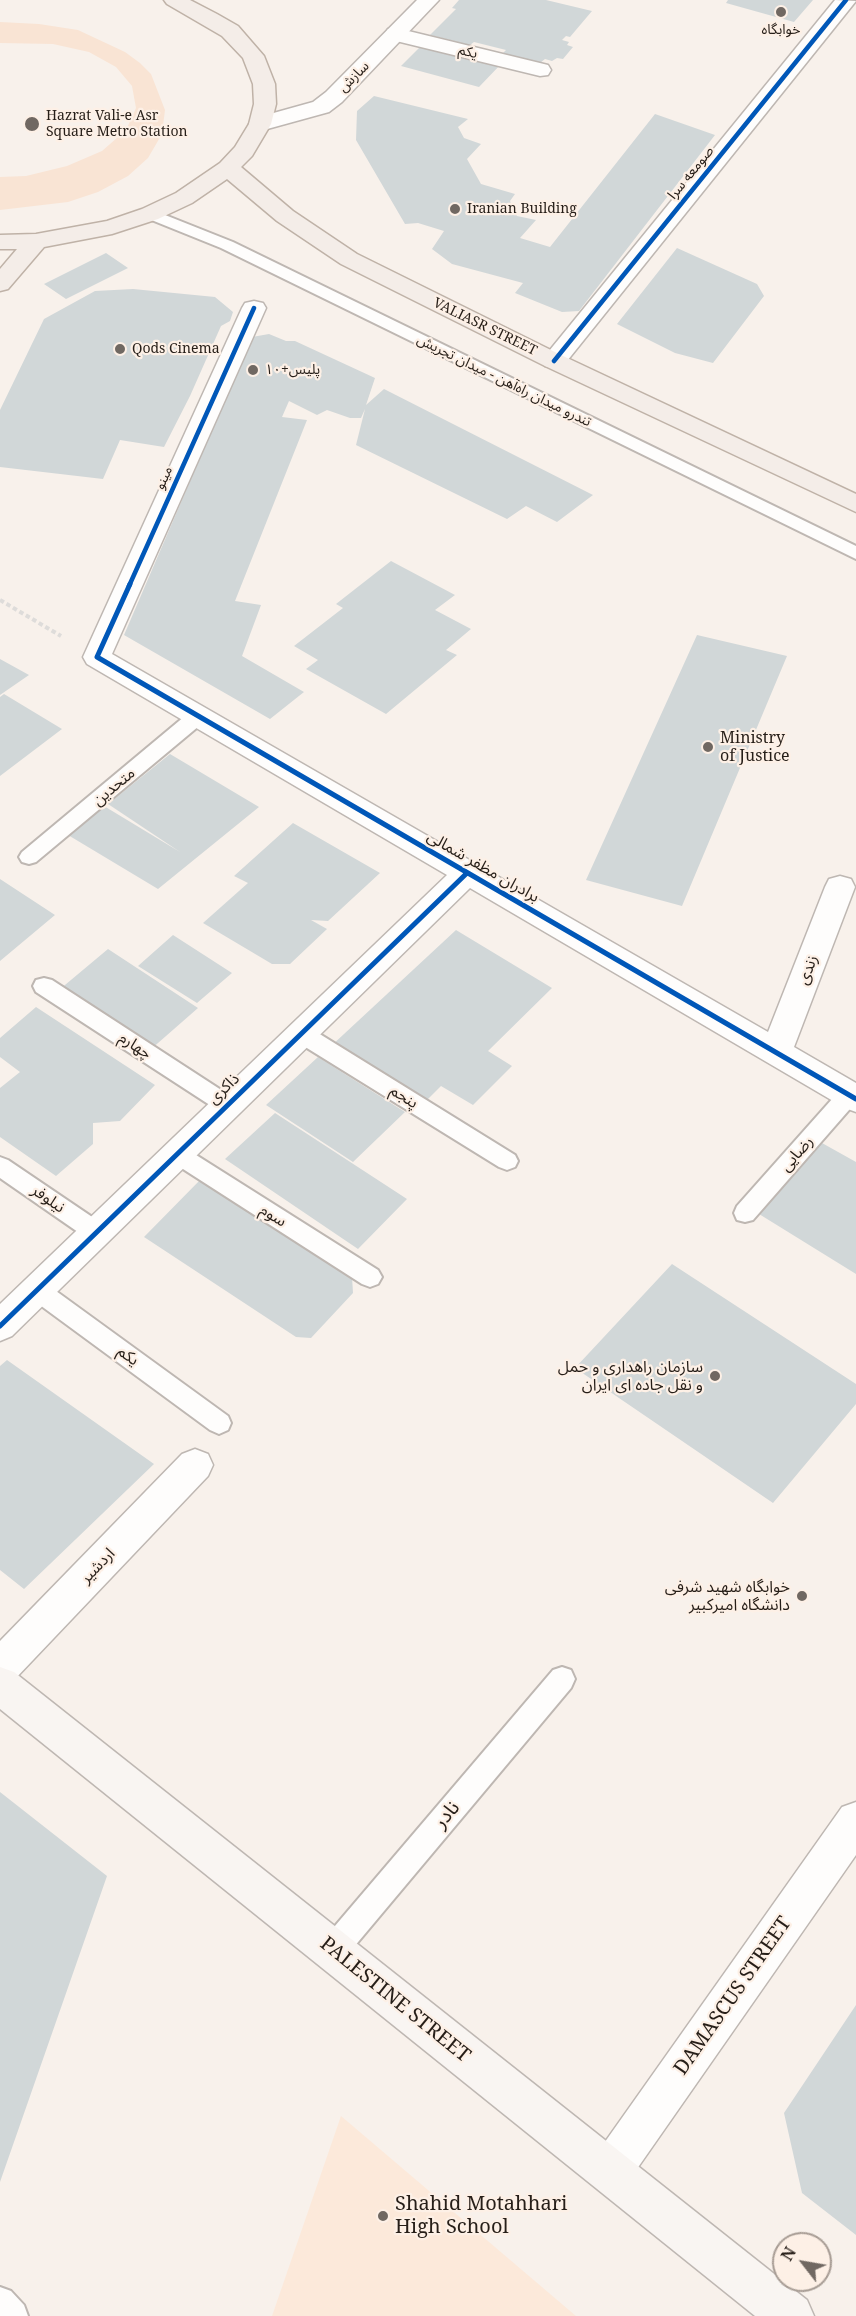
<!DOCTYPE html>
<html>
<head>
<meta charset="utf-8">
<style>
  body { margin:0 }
  #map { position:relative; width:856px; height:2316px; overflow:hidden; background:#f8f1eb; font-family:"Noto Serif",serif }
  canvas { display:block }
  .north { position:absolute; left:772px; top:2232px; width:60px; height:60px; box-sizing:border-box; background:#fdf0e6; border:2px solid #a79c94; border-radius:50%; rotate:301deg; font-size:16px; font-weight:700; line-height:24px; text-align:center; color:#261e18 }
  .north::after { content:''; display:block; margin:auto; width:21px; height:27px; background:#706862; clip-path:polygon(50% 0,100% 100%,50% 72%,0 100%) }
</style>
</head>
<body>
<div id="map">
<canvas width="856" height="2316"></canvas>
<div class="north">N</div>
</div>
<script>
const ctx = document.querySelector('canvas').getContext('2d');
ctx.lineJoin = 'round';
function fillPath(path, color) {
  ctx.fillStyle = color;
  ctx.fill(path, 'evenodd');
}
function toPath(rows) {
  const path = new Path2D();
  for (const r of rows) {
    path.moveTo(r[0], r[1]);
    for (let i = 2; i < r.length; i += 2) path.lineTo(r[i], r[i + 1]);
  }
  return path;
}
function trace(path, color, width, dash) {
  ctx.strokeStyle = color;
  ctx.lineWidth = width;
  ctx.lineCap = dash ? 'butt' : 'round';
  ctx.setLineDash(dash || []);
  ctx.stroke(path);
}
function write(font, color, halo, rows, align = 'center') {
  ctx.font = font + ' "Noto Serif","Noto Sans Arabic",serif';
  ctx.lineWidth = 4.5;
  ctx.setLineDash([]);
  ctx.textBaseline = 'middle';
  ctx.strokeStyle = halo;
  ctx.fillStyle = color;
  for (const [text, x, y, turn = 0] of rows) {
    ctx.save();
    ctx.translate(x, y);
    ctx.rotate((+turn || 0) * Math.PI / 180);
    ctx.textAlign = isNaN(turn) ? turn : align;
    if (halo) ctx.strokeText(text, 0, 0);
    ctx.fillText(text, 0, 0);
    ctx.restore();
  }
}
const built = toPath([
  [341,2116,576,2316,272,2316]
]);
const green = toPath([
  [0,22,39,24,78,30,125,52,140,63,151,74,165,110,162,134,148,158,128,176,98,192,68,202,0,210,0,177,26,176,67,166,102,151,126,130,136,108,132,86,116,67,89,52,53,44,0,43]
]);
const building = toPath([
  [459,0,546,0,592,11,570,37,566,36,562,40,569,42,567,45,573,47,563,59,557,58,552,61,545,59,540,63,503,53,506,50,474,42,470,45,430,35,456,9,452,8],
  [728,0,813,0,794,22,726,3],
  [424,43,502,63,479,87,401,66],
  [374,96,468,119,458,127,464,138,481,144,467,159,481,184,515,194,510,201,517,216,536,220,520,238,550,247,655,114,715,135,579,311,562,312,515,293,523,283,452,264,432,249,444,231,418,223,405,224,356,140,357,111],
  [677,248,757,284,764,296,713,363,675,353,617,324],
  [106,253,128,268,66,299,44,284],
  [133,289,215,297,233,312,230,321,221,326,190,396,164,447,120,440,103,479,0,467,0,410,44,319,95,291],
  [269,334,286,341,295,341,375,378,366,405,384,389,593,495,557,522,526,506,507,519,356,445,365,409,361,418,350,418,327,410,317,415,289,401,282,417,307,420,235,601,261,605,242,656,304,692,270,719,124,635,252,337],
  [391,561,455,595,435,610,471,629,446,650,457,655,386,714,306,669,318,660,294,646,343,608,336,604],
  [697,635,787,656,682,906,586,880],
  [0,659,29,675,0,695],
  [4,694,62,729,0,776,0,697],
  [170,754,259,807,158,889,68,835,104,806,180,852,108,804],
  [293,823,380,873,328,921,311,920,327,929,290,964,272,964,203,923,248,883,234,876],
  [0,879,55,915,0,961],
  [456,930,552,988,488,1051,512,1066,473,1105,441,1086,422,1105,330,1047],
  [173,935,232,973,197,1003,138,966],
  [108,949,198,1008,150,1050,59,990],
  [36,1007,155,1085,120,1121,93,1123,93,1144,56,1176,0,1137,0,1088,20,1072,0,1057,0,1038],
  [318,1057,405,1112,353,1162,266,1105],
  [275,1113,407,1199,358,1249,225,1159],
  [822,1143,856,1162,856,1274,759,1214],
  [201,1179,352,1277,353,1293,311,1338,296,1337,144,1237],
  [672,1264,856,1384,856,1404,773,1503,575,1368],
  [7,1360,154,1464,24,1589,0,1570,0,1366],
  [0,1792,107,1876,0,2182],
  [856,2005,856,2235,802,2193,784,2113]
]);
const path = toPath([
  [0,600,61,636]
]);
const service = toPath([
  [150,209,233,242,856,546,856,559,221,248,144,217,142,214,144,211,150,209],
  [198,709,205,711,208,716,205,721,36,862,29,864,22,862,19,857,22,852,191,711,198,709],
  [44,978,52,980,235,1099,238,1105,235,1111,227,1114,219,1111,36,992,33,986,36,980,44,978],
  [302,1026,310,1028,515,1155,518,1161,515,1167,507,1170,499,1167,294,1040,291,1034,294,1028,302,1026],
  [849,1086,856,1089,856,1102,753,1220,745,1222,737,1220,734,1213,737,1206,841,1089,849,1086],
  [177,1145,185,1148,378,1270,382,1277,378,1284,370,1287,362,1284,169,1160,166,1154,169,1148,177,1145],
  [0,1157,8,1160,104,1225,108,1232,104,1239,96,1241,88,1239,0,1178,0,1157],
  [37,1280,45,1283,228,1416,231,1423,228,1430,219,1434,210,1430,29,1297,25,1290,29,1283,37,1280],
  [562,1667,571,1670,575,1679,571,1688,343,1960,333,1964,323,1960,319,1950,323,1940,553,1670,562,1667],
  [0,2287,11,2291,24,2305,28,2316,0,2316,0,2287]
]);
const minor = toPath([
  [835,0,856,1,563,366,554,368,545,366,542,361,545,356,835,0],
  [396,28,548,65,551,70,548,75,540,76,388,39,385,34,388,29,396,28],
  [254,301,263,303,266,308,112,654,768,1032,825,887,829,879,840,876,851,879,855,887,794,1047,856,1083,856,1112,845,1108,470,888,12,1336,0,1341,0,1304,447,875,87,664,83,657,242,308,245,303,254,301],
  [195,1449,208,1454,213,1465,208,1476,14,1680,0,1685,0,1641,182,1454,195,1449],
  [856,1802,856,1855,625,2186,610,2193,595,2186,588,2171,595,2156,842,1807,856,1802]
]);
const tertiary = toPath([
  [417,0,439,0,342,102,329,112,260,131,252,129,249,124,252,119,313,102,326,92,417,0]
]);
const secondary = toPath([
  [0,1667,14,1672,807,2300,814,2316,755,2316,0,1709,0,1667]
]);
const primary = toPath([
  [164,0,190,0,217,14,238,26,264,56,275,84,276,104,271,124,252,156,241,167,293,211,357,254,563,356,856,494,856,512,545,366,341,264,277,221,227,179,192,203,158,219,112,234,44,247,8,289,0,291,0,269,17,249,0,249,0,235,36,234,107,221,142,209,176,193,220,163,235,147,249,124,254,104,253,84,243,58,222,36,167,4,164,0]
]);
const cyclewayFar1 = toPath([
  [554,361,846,0],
  [129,586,254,308]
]);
const cycleway = toPath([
  [130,584,97,657,856,1099],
  [0,1326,467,873]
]);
const markers = [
  [781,12,6,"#706862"],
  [32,124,8,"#706862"],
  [455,209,6,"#706862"],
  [120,349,6,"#706862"],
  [253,370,6,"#706862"],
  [708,747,6,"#706862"],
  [715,1376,6,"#706862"],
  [802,1596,6,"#706862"],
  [383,2216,6,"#706862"]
];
const farPoinames = [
  ["خوابگاه",781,30,"center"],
  ["Hazrat Vali-e Asr",46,116],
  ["Square Metro Station",46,132],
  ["Iranian Building",467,209],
  ["Qods Cinema",132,349],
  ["پلیس+۱۰",265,370]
];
const farStreetnames = [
  ["یکم",468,52,14],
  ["سازش",354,77,-45],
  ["صومعه سرا",691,173,-51],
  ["VALIASR STREET",485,327,26],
  ["تندرو میدان راه‌آهن - میدان تجریش",504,381,26],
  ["مینو",164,478,-66]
];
const poiNames = [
  ["Ministry",720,738,"left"],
  ["of Justice",720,756,"left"],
  ["سازمان راهداری و حمل",703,1367],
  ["و نقل جاده ای ایران",703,1385],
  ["خوابگاه شهید شرفی",790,1587],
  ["دانشگاه امیرکبیر",790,1605]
];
const streetNames = [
  ["متحدین",114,787,-40],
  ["برادران مظفر شمالی",483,867,30],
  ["زندی",808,970,-69],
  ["چهارم",135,1046,33],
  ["ذاکری",224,1089,-44],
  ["پنجم",404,1097,32],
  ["رضایی",797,1154,-49],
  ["نیلوفر",48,1199,35],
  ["سوم",273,1216,32],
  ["یکم",128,1356,36],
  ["اردشیر",98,1566,-46]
];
const nearStreetnames = [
  ["نادر",447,1815,-50],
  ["DAMASCUS STREET",733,1996,-55],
  ["PALESTINE STREET",395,2000,39]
];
const nearPoinames = [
  ["Shahid Motahhari",395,2204],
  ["High School",395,2227]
];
fillPath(built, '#fce9da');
fillPath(green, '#f9e4d4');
fillPath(building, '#d1d7d8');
trace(service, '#beb7b2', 4);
trace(minor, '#beb7b2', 3);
trace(tertiary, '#beb7b2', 3);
trace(secondary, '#beb7b2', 3);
trace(primary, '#bfb2a7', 3);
trace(path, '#dedcda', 4, [4.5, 3]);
fillPath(service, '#fefdfc');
fillPath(minor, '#fefdfc');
fillPath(tertiary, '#fefdfc');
fillPath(secondary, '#f9f5f2');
fillPath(primary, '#f4ede8');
trace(cyclewayFar1, '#0057b8', 4.5);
trace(cycleway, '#0057b8', 5);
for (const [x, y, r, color] of markers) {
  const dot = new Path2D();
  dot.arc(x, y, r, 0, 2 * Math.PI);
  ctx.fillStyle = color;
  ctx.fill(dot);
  trace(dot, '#fdf0e6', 2);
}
write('14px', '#261e18', '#fdf0e6', farPoinames, 'left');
write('14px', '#261e18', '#fdf0e6', farStreetnames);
write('16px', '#261e18', '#fdf0e6', poiNames, 'right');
write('16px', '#261e18', '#fdf0e6', streetNames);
write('20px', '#261e18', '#fdf0e6', nearStreetnames);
write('20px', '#261e18', '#fdf0e6', nearPoinames, 'left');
</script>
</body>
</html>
